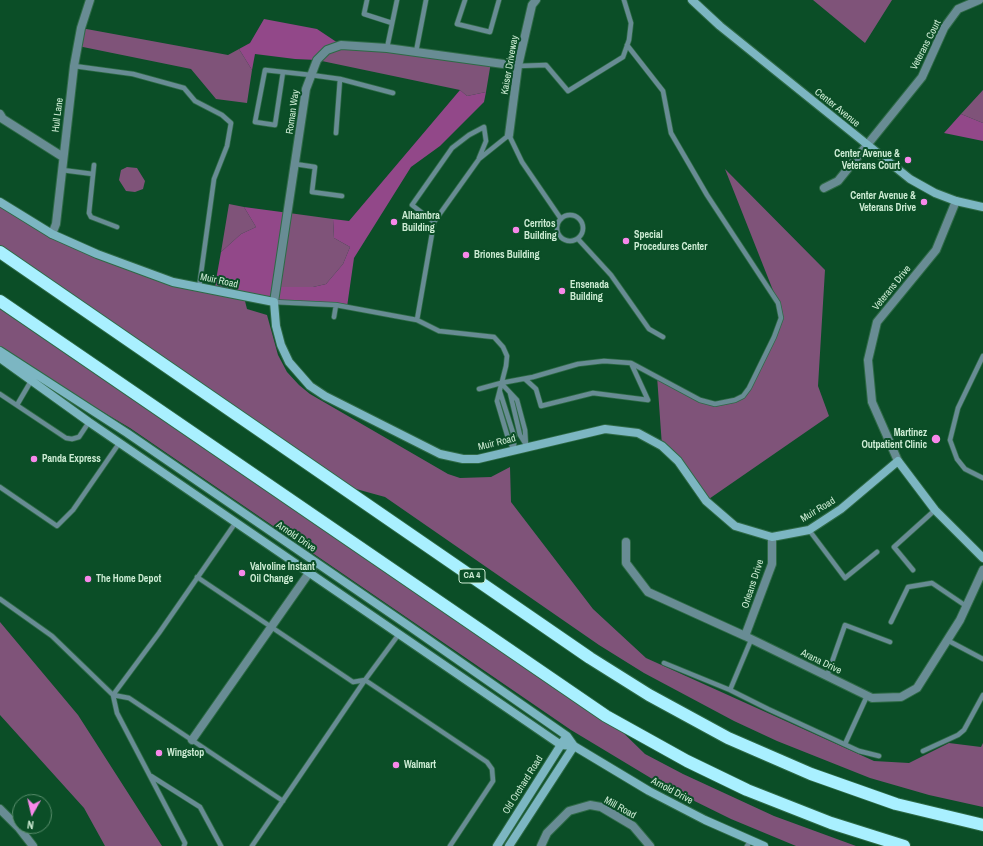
<!DOCTYPE html>
<html>
<head>
<meta charset="utf-8">
<style>
  body { margin:0 }
  #map { position:relative; width:983px; height:846px; overflow:hidden; background:#0b4e27; font-family:"Archivo Narrow",sans-serif }
  canvas { display:block }
  .north { position:absolute; left:12px; top:794px; width:40px; height:40px; box-sizing:border-box; background:#0b4e27; border:1px solid #598d6c; border-radius:50%; rotate:188deg; font-size:11px; font-weight:700; line-height:16px; text-align:center; color:#cdecd4 }
  .north::after { content:''; display:block; margin:auto; width:14px; height:18px; background:#f888ea; clip-path:polygon(50% 0,100% 100%,50% 72%,0 100%) }
</style>
</head>
<body>
<div id="map">
<canvas width="983" height="846"></canvas>
<div class="north">N</div>
</div>
<script>
const ctx = document.querySelector('canvas').getContext('2d');
ctx.lineJoin = 'round';
function fillPath(path, color) {
  ctx.fillStyle = color;
  ctx.fill(path, 'evenodd');
}
function toPath(rows) {
  const path = new Path2D();
  for (const r of rows) {
    if (r.length === 3) {
      path.moveTo(r[0] + r[2], r[1]);
      path.arc(r[0], r[1], r[2], 0, 2 * Math.PI);
      continue;
    }
    path.moveTo(r[0], r[1]);
    for (let i = 2; i < r.length; i += 2) path.lineTo(r[i], r[i + 1]);
  }
  return path;
}
function trace(path, color, width, dash) {
  ctx.strokeStyle = color;
  ctx.lineWidth = width;
  ctx.lineCap = dash ? 'butt' : 'round';
  ctx.setLineDash(dash || []);
  ctx.stroke(path);
}
function write(font, color, halo, rows, align = 'center') {
  ctx.font = font + ' "Archivo Narrow",sans-serif';
  ctx.lineWidth = 4;
  ctx.setLineDash([]);
  ctx.textBaseline = 'middle';
  ctx.strokeStyle = halo;
  ctx.fillStyle = color;
  for (const [text, x, y, turn = 0] of rows) {
    ctx.save();
    ctx.translate(x, y);
    ctx.rotate((+turn || 0) * Math.PI / 180);
    ctx.textAlign = isNaN(turn) ? turn : align;
    if (halo) ctx.strokeText(text, 0, 0);
    ctx.fillText(text, 0, 0);
    ctx.restore();
  }
}
const green = toPath([
  [813,0,892,0,865,43],
  [81,28,228,55,239,49,252,70,247,103,216,99,191,69,78,46],
  [341,45,491,62,486,92,467,96,460,90,317,60],
  [983,90,983,123,961,114],
  [127,167,137,168,145,181,143,189,135,192,126,191,119,180,121,170],
  [725,169,825,270,818,386,829,416,706,501,662,446,657,376,707,403,735,400,749,388,781,318,778,303],
  [0,202,52,234,173,282,244,297,247,309,267,315,278,355,287,372,299,385,310,394,448,474,460,478,491,477,510,467,511,502,593,609,646,658,874,761,909,763,949,743,981,747,983,743,983,807,929,795,870,778,777,741,734,721,644,673,599,645,385,497,338,484,0,252],
  [229,204,244,207,256,227,241,234,221,252],
  [289,213,333,219,334,238,350,247,343,264,326,284,313,287,277,288],
  [0,301,606,716,645,754,683,774,774,816,856,846,796,846,731,819,664,786,571,730,130,428,0,351],
  [0,622,78,715,162,846,105,846,84,808,0,715]
]);
const forest = toPath([
  [264,19,317,29,341,45,317,60,295,59,255,54,252,70,239,49,250,43],
  [460,90,467,96,486,92,484,102,440,146,411,167,354,258,347,307,288,303,214,291,221,252,241,234,256,227,244,207,289,213,277,287,313,287,326,284,343,264,350,247,334,238,333,219,349,221],
  [961,114,983,123,983,141,944,133]
]);
const lane = toPath([
  [367,0,364,14,392,23],
  [465,0,457,24,490,32,499,0],
  [627,45,663,91,671,133,707,195,778,303,781,318,774,337,749,388,743,396,735,400,715,404,700,400,631,363],
  [387,48,397,0],
  [416,52,426,0],
  [74,66,133,74,184,88,195,101,222,115,231,123,227,146,214,179,199,288],
  [518,66,546,65,568,91,623,57,629,40,631,23,624,0],
  [283,72,275,125,255,122,265,70,311,75,340,79,393,93],
  [336,133,340,79],
  [295,164,315,167,312,192,342,196],
  [94,165,89,213,91,217,117,227],
  [62,170,93,174],
  [570,228,13],
  [434,222,412,205,452,148,469,135,484,127,486,141,479,158],
  [578,239,611,275,649,329,663,337],
  [274,302,336,305,417,320,434,222,479,159,509,135,522,162,561,219],
  [334,317,336,305],
  [417,320,439,331,494,337,503,347,507,356,506,366,497,401,508,438,514,450],
  [983,356,958,408,950,440,957,459,965,469,983,478],
  [501,383,517,400,525,430,526,446],
  [479,389,501,383,533,377,578,364,604,361,631,363,648,400,593,393,541,406,536,389,525,379],
  [500,392,514,436,514,448],
  [510,393,520,435,525,443],
  [0,394,66,438,72,439,79,437,89,422],
  [17,405,31,381],
  [0,487,57,526,73,510,120,442],
  [236,522,159,633,113,695,129,698,283,801],
  [809,530,845,578,877,552],
  [913,570,894,547,935,510],
  [197,577,353,682,365,680,487,762,492,769,493,781,450,846],
  [0,599,52,636,113,695,117,713,185,843,184,846],
  [891,622,908,587,932,583,966,606],
  [947,640,983,659],
  [664,663,730,690,768,709,859,751,879,756],
  [827,676,845,625,890,642],
  [730,690,751,640],
  [845,744,867,696],
  [923,751,958,735,964,730,983,695],
  [151,776,200,807,221,846],
  [252,846,365,680,399,634],
  [747,846,751,840]
]);
const street = toPath([
  [0,114,3,119,63,157],
  [509,135,518,66,532,5,536,0],
  [824,188,838,181,922,77,944,28,958,9,979,0],
  [52,234,56,224,74,66,81,28,90,0],
  [274,302,306,89,317,60,327,50,341,45,387,48,518,66],
  [898,461,872,402,868,360,877,322,936,250,956,201],
  [626,542,626,563,648,592,745,636,872,698,901,697,917,688,960,620,983,570],
  [745,636,772,564,772,537],
  [192,740,316,563],
  [0,809,19,828,33,846],
  [541,846,547,833,569,811,590,805,601,807,633,826,650,846]
]);
const secondary = toPath([
  [692,0,720,26,910,179,935,193,956,201,983,207],
  [0,202,52,234,97,254,173,282,274,302,276,326,281,345,289,362,310,386,325,396,440,454,463,459,478,459,605,429,638,433,662,446,678,461,706,501,735,526,772,537,809,530,841,509,898,461,935,510,983,558],
  [0,351,127,433,406,624,567,736,574,746,649,791,705,820,764,846],
  [0,358,89,422,561,745,574,746],
  [497,846,564,740],
  [509,846,574,746]
]);
const highway = toPath([
  [0,252,590,658,649,695,728,738,811,774,896,804,983,825],
  [0,301,606,716,687,761,747,790,831,823,904,846]
]);
const markers = [
  [908,160,4,"#f888ea"],
  [924,202,4,"#f888ea"],
  [394,222,4,"#f888ea"],
  [516,230,4,"#f888ea"],
  [626,241,4,"#f888ea"],
  [466,255,4,"#f888ea"],
  [562,291,4,"#f888ea"],
  [936,439,5,"#f888ea"],
  [34,459,4,"#f888ea"],
  [242,573,4,"#f888ea"],
  [88,579,4,"#f888ea"],
  [159,753,4,"#f888ea"],
  [396,765,4,"#f888ea"]
];
const shields = [
  [472,576,26]
];
const shieldNames = [
  ["CA 4",472,576]
];
const streetNames = [
  ["Veterans Court",926,45,-63],
  ["Kaiser Driveway",510,65,-80],
  ["Center Avenue",837,108,39],
  ["Roman Way",293,112,-82],
  ["Hull Lane",58,115,-83],
  ["Muir Road",219,281,12],
  ["Veterans Drive",892,288,-51],
  ["Muir Road",497,443,-14],
  ["Muir Road",818,510,-31],
  ["Arnold Drive",296,537,34],
  ["Orleans Drive",753,584,-72],
  ["Arana Drive",821,662,26],
  ["Old Orchard Road",523,785,-58],
  ["Arnold Drive",672,791,28],
  ["Mill Road",620,808,29]
];
const poiNames = [
  ["Center Avenue &",900,154,"right"],
  ["Veterans Court",900,166,"right"],
  ["Center Avenue &",916,196,"right"],
  ["Veterans Drive",916,208,"right"],
  ["Alhambra",402,216],
  ["Building",402,228],
  ["Cerritos",524,224],
  ["Building",524,236],
  ["Special",634,235],
  ["Procedures Center",634,247],
  ["Briones Building",474,255],
  ["Ensenada",570,285],
  ["Building",570,297],
  ["Martinez",927,433,"right"],
  ["Outpatient Clinic",927,445,"right"],
  ["Panda Express",42,459],
  ["Valvoline Instant",250,567],
  ["Oil Change",250,579],
  ["The Home Depot",96,579],
  ["Wingstop",167,753],
  ["Walmart",404,765]
];
fillPath(green, '#7f5379');
fillPath(forest, '#924889');
trace(lane, '#2e6a46', 6);
trace(street, '#2e6a46', 10);
trace(secondary, '#2e6a46', 10);
trace(highway, '#2e6a46', 14);
trace(lane, '#688c94', 4.5);
trace(street, '#688c94', 8);
trace(secondary, '#7cb6c2', 8);
trace(highway, '#a9f0ff', 12);
for (const [x, y, r, color] of markers) {
  const dot = new Path2D();
  dot.arc(x, y, r, 0, 2 * Math.PI);
  ctx.fillStyle = color;
  ctx.fill(dot);
  trace(dot, '#0b4e27', 1.5);
}
for (const [x, y, w] of shields) {
  const box = new Path2D();
  box.roundRect(x - w / 2, y - 7, w, 14, 3);
  ctx.fillStyle = '#0b4e27';
  ctx.fill(box);
  trace(box, '#cdecd4', 1);
}
write('bold 9px', '#cdecd4', null, shieldNames);
write('10px', '#cdecd4', '#0b4e27', streetNames);
write('bold 10px', '#cdecd4', '#0b4e27', poiNames, 'left');
</script>
</body>
</html>
